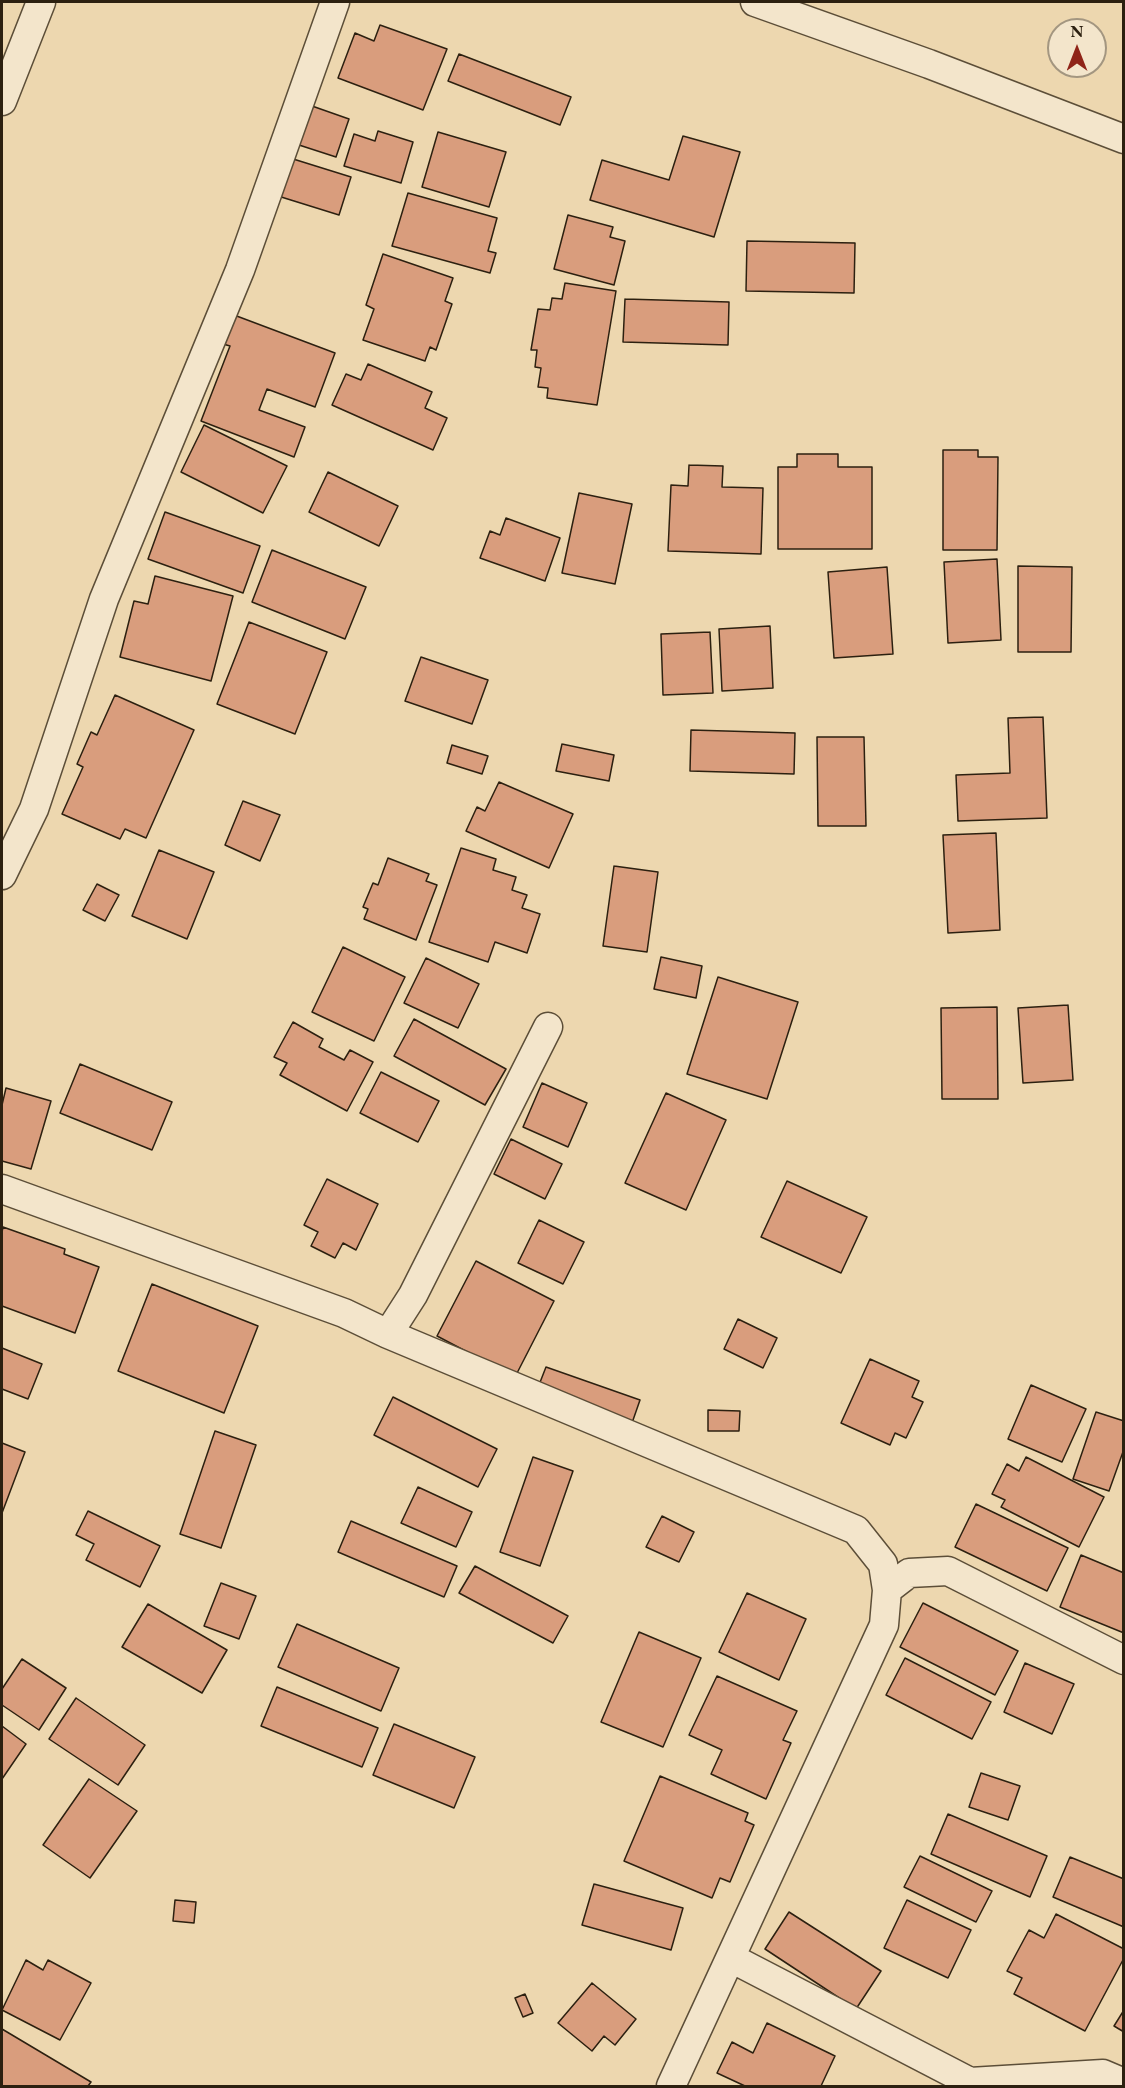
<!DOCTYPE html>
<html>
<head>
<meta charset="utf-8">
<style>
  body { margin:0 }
  #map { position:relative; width:1125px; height:2088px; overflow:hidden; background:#edd7af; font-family:"EB Garamond",serif }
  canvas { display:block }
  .frame { position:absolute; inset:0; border:3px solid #2c2010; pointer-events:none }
  .north { position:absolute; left:1047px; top:18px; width:60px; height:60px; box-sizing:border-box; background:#f3e5cb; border:2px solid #a39680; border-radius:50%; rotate:0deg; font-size:16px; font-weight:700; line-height:24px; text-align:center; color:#2c2010 }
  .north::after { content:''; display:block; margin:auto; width:21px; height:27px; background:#8f2418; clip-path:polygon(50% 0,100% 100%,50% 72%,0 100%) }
</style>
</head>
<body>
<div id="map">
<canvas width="1125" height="2088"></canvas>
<div class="frame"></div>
<div class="north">N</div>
</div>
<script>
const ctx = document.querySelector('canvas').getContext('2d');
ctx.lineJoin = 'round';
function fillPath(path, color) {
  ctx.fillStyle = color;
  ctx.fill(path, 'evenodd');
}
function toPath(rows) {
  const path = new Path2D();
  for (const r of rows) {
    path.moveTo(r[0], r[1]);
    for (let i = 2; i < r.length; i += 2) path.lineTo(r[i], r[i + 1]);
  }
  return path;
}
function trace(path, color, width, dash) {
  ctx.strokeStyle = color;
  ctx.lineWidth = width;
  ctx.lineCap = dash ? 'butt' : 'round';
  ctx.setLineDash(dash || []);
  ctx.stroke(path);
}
const building = toPath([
  [380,25,447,49,423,110,338,78,355,33,374,41,380,25],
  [459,54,571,97,560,125,448,81,459,54],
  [312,106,349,119,336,157,299,145,312,106],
  [378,131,413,142,401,183,344,166,354,134,375,141,378,131],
  [438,132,506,152,489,207,422,187,438,132],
  [683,136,740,152,714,237,590,200,602,160,669,180,683,136],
  [290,158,351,177,339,215,278,196,290,158],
  [408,193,497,218,488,251,496,253,490,273,392,246,408,193],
  [568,215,613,227,610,237,625,241,614,285,554,269,568,215],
  [747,241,855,243,854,293,746,291,747,241],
  [383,254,453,278,445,301,452,304,436,350,430,347,425,361,363,340,374,309,366,305,383,254],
  [565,283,616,291,597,405,547,398,548,388,538,387,541,368,535,367,537,350,531,350,538,309,550,310,552,298,562,299,565,283],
  [625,299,729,302,728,345,623,342,625,299],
  [234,315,335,353,315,407,267,389,259,410,305,427,294,457,201,421,230,346,223,344,234,315],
  [368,364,432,392,425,408,447,418,433,450,332,405,346,374,361,380,368,364],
  [204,425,287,466,263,513,181,472,204,425],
  [943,450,978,450,978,457,998,457,997,550,943,550,943,450],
  [797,454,838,454,838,467,872,467,872,549,778,549,778,467,797,467,797,454],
  [689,465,723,466,722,487,763,488,761,554,668,551,671,485,688,486,689,465],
  [328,472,398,506,379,546,309,512,328,472],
  [579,493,632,504,615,584,562,573,579,493],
  [165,512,260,546,243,593,148,559,165,512],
  [506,518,560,538,545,581,480,558,490,531,500,535,506,518],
  [272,550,366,587,345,639,252,602,272,550],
  [997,559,1001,640,948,643,944,562,997,559],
  [1018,566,1072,567,1071,652,1018,652,1018,566],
  [887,567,893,654,834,658,828,572,887,567],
  [155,576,233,596,211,681,120,657,134,601,148,604,155,576],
  [249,622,327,652,295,734,217,704,249,622],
  [770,626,773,688,722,691,719,629,770,626],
  [710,632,713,693,663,695,661,634,710,632],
  [421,657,488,680,472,724,405,701,421,657],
  [115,695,194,730,146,838,125,829,120,839,62,814,83,767,77,764,91,732,97,735,115,695],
  [1043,717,1047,818,958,821,956,775,1010,773,1008,718,1043,717],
  [691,730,795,733,794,774,690,771,691,730],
  [817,737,864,737,866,826,818,826,817,737],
  [562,744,614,755,609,781,556,771,562,744],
  [452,745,488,756,482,774,447,763,452,745],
  [499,782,573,814,549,868,466,831,477,807,485,811,499,782],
  [243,801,280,815,260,861,225,845,243,801],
  [996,833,1000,930,948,933,943,835,996,833],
  [461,848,496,859,493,870,516,877,512,890,527,895,522,908,540,914,527,953,495,942,488,962,429,942,461,848],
  [159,850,214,872,187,939,132,916,159,850],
  [388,858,429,874,426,881,437,885,416,940,364,919,368,909,363,907,373,883,378,885,388,858],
  [614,866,658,872,647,952,603,946,614,866],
  [97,884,119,895,105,921,83,910,97,884],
  [343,947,405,977,374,1041,312,1012,343,947],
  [661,957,702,966,696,998,654,989,661,957],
  [426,958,479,984,458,1028,404,1003,426,958],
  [718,977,798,1002,767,1099,687,1074,718,977],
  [1068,1005,1073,1080,1023,1083,1018,1008,1068,1005],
  [997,1007,998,1099,942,1099,941,1008,997,1007],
  [414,1019,506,1069,485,1105,394,1056,414,1019],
  [293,1022,323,1039,319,1047,344,1060,350,1050,373,1062,347,1111,280,1075,287,1063,274,1057,293,1022],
  [80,1064,172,1102,152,1150,60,1113,80,1064],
  [381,1072,439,1101,418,1142,360,1113,381,1072],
  [542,1083,587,1103,568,1147,523,1127,542,1083],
  [6,1088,51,1101,31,1169,2,1161,2,1105,6,1088],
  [666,1093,726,1120,686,1210,625,1183,666,1093],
  [511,1139,562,1164,545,1199,494,1174,511,1139],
  [327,1179,378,1204,356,1250,343,1243,335,1258,311,1246,318,1232,304,1225,327,1179],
  [787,1181,867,1217,841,1273,761,1237,787,1181],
  [539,1220,584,1242,563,1284,518,1263,539,1220],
  [3,1227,65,1249,64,1254,99,1267,75,1333,2,1306,2,1232,3,1227],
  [476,1261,554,1301,515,1377,437,1336,476,1261],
  [152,1284,258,1326,224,1413,118,1371,152,1284],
  [738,1319,777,1338,763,1368,724,1349,738,1319],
  [2,1348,42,1364,28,1399,2,1389,2,1348],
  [870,1359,919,1381,912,1397,923,1402,906,1438,895,1433,890,1445,841,1423,870,1359],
  [546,1367,640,1400,632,1423,537,1390,546,1367],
  [1031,1385,1086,1409,1062,1462,1008,1439,1031,1385],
  [393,1397,497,1449,478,1487,374,1435,393,1397],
  [708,1410,740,1411,739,1431,708,1431,708,1410],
  [1096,1412,1124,1421,1124,1449,1109,1491,1073,1479,1096,1412],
  [215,1431,256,1445,221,1548,180,1534,215,1431],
  [2,1443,25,1452,2,1513,2,1443],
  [533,1457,573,1471,540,1566,500,1552,533,1457],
  [1026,1457,1104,1497,1079,1547,1001,1507,1005,1500,992,1494,1007,1464,1019,1471,1026,1457],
  [418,1487,472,1512,456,1547,401,1523,418,1487],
  [976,1504,1068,1548,1047,1591,955,1547,976,1504],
  [88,1511,160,1546,140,1587,86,1560,94,1544,76,1535,88,1511],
  [662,1516,694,1532,679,1562,646,1547,662,1516],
  [351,1521,457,1566,444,1597,338,1552,351,1521],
  [1081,1555,1124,1573,1124,1633,1060,1607,1081,1555],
  [475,1566,568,1616,553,1643,459,1593,475,1566],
  [221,1583,256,1596,239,1639,204,1626,221,1583],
  [747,1593,806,1619,779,1680,719,1652,747,1593],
  [923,1603,1018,1651,995,1695,900,1647,923,1603],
  [148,1604,227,1650,202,1693,122,1647,148,1604],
  [297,1624,399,1668,381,1711,278,1667,297,1624],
  [639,1632,701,1658,663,1747,601,1722,639,1632],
  [905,1658,991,1702,972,1739,886,1695,905,1658],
  [22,1659,66,1688,39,1730,2,1705,2,1689,22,1659],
  [1025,1663,1074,1684,1052,1734,1004,1712,1025,1663],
  [717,1676,797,1711,783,1740,791,1743,766,1799,711,1774,722,1750,689,1735,717,1676],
  [277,1687,378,1728,362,1767,261,1726,277,1687],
  [76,1698,145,1745,118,1785,49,1739,76,1698],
  [394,1724,475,1757,454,1808,373,1775,394,1724],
  [2,1726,26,1744,2,1779,2,1726],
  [981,1773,1020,1786,1008,1820,969,1807,981,1773],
  [660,1776,748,1813,745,1821,754,1825,730,1882,720,1878,712,1898,624,1861,660,1776],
  [89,1779,137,1811,90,1878,43,1845,89,1779],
  [948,1814,1047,1856,1030,1897,931,1854,948,1814],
  [920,1856,992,1891,976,1922,904,1887,920,1856],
  [1070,1857,1124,1879,1124,1927,1053,1897,1070,1857],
  [594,1884,683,1908,671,1950,582,1925,594,1884],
  [175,1900,196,1902,194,1923,173,1921,175,1900],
  [907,1900,971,1930,948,1978,884,1948,907,1900],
  [789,1912,881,1971,856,2009,765,1949,789,1912],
  [1056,1914,1124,1949,1124,1958,1085,2031,1014,1994,1022,1978,1007,1971,1029,1930,1044,1938,1056,1914],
  [26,1960,43,1970,48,1960,91,1983,60,2040,2,2010,26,1960],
  [592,1983,636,2019,615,2045,604,2036,592,2051,558,2023,592,1983],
  [525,1994,533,2013,523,2017,515,1998,525,1994],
  [1124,2010,1124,2032,1114,2026,1124,2010],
  [767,2023,835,2056,821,2086,745,2086,717,2073,732,2042,753,2053,767,2023],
  [2,2029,91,2082,88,2086,2,2086,2,2029]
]);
const minor = toPath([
  [755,2,929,64,1124,139],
  [2,101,41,2],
  [2,875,34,809,104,599,240,270,335,2],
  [2,1189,344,1313,388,1334,413,1295,548,1027],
  [388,1334,856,1530,883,1564,887,1590,884,1625,671,2086],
  [887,1590,909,1573,948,1571,1124,1660],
  [731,1958,970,2082,973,2086],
  [969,2086,970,2082,1103,2074,1124,2083]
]);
fillPath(building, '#d99d7d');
trace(building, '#2c2010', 1.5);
trace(minor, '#5c4e38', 31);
trace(minor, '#f3e5cb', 28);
</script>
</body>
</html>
